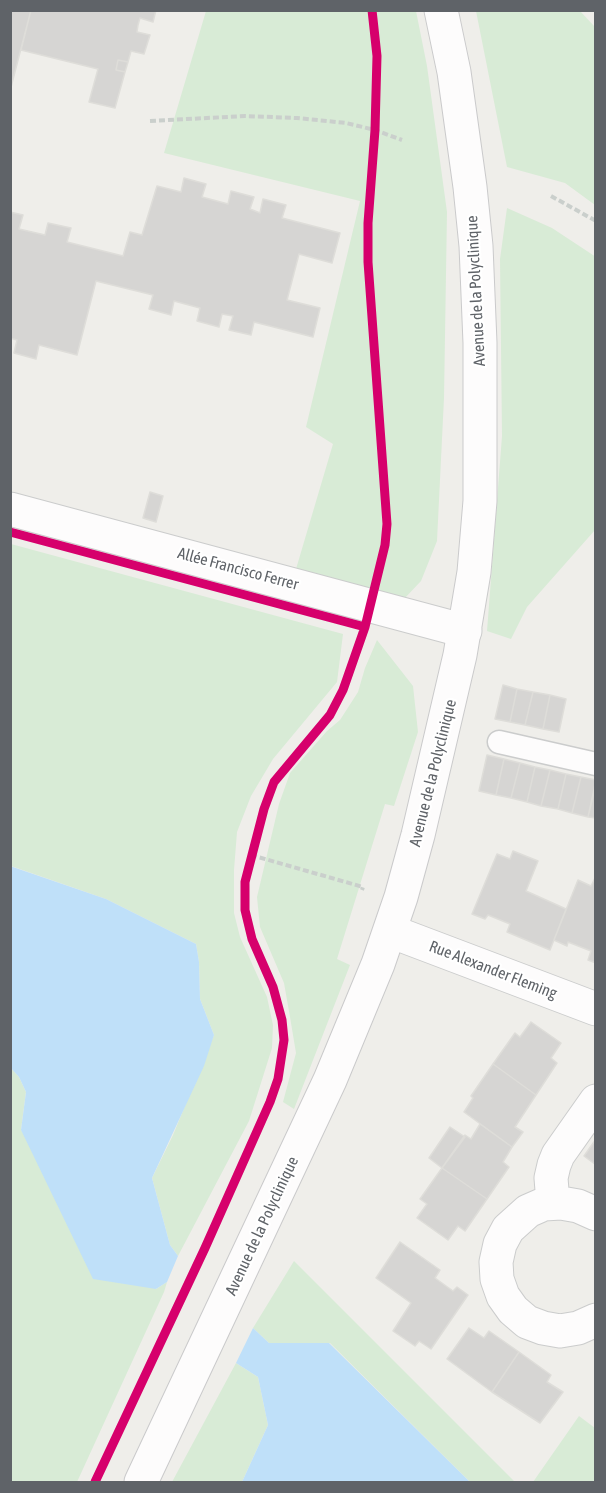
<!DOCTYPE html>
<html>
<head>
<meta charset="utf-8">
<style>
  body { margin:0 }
  #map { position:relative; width:606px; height:1493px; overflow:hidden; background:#efeeea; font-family:"Asap Condensed",sans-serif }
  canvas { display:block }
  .frame { position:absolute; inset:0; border:12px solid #5f6368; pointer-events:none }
</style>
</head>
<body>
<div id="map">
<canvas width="606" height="1493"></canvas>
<div class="frame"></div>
</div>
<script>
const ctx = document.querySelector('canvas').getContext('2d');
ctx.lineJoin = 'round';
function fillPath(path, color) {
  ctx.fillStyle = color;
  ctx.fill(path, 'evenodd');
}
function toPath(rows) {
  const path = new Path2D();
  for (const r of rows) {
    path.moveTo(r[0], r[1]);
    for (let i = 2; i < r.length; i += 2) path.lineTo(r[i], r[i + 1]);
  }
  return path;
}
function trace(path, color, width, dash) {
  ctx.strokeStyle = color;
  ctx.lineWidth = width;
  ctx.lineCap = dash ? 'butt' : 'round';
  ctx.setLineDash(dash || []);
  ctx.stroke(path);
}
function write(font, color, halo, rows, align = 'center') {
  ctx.font = font + ' "Asap Condensed",sans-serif';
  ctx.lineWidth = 4.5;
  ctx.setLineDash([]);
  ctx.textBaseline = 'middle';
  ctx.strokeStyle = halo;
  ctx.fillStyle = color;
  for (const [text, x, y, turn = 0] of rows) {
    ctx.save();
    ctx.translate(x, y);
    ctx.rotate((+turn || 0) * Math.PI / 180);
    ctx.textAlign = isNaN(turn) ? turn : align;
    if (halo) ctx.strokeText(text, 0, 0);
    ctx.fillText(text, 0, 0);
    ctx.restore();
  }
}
const green = toPath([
  [206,11,416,11,427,66,447,212,444,398,437,541,421,581,404,599,296,569,333,444,306,427,360,201,164,153],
  [476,11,580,11,595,27,595,205,565,183,507,167],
  [507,208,552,228,596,257,595,530,527,607,511,639,487,631,502,436,500,259],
  [11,544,343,634,337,682,273,759,251,796,237,832,234,870,234,913,240,937,267,997,273,1025,272,1048,249,1121,178,1256,170,1245,152,1178,173,1135,214,1035,200,999,199,962,196,944,106,899,11,866],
  [377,640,413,686,418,732,394,806,385,804,337,959,350,965,294,1109,283,1102,296,1053,290,1017,284,983,260,927,257,897,279,804,290,773,327,731,340,720,358,692,365,668],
  [10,1067,19,1077,26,1092,21,1130,156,1289,167,1282,164,1292,77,1482,11,1482],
  [294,1261,515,1482,470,1482,330,1343,269,1343,253,1328],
  [236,1363,258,1377,268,1425,242,1482,172,1482],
  [579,1416,595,1428,595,1482,533,1482]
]);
const water = toPath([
  [10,866,106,899,196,944,199,962,200,999,214,1035,204,1066,152,1178,170,1245,178,1256,167,1282,156,1289,93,1279,21,1130,26,1092,19,1077,10,1067],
  [253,1328,269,1343,329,1343,470,1482,242,1482,268,1425,258,1377,236,1363]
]);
const building = toPath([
  [10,10,31,10,10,91,10,10],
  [31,10,156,10,153,22,140,18,138,25,137,32,150,35,144,54,131,51,128,62,118,60,116,70,125,72,115,108,89,102,98,69,21,50,31,10],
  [118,60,128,62,125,72,116,70,118,60],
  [184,178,206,184,202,197,228,204,231,191,254,197,250,209,260,213,263,199,286,205,282,218,340,233,332,263,299,254,287,300,320,308,313,337,254,322,251,335,229,330,233,316,222,314,219,327,197,321,200,308,174,301,171,315,149,309,153,295,96,281,77,355,39,345,36,359,14,353,17,340,10,338,10,212,23,215,19,229,45,235,48,223,71,228,67,242,123,256,130,232,142,235,157,186,181,192,184,178],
  [150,492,163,496,156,522,143,518,150,492],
  [503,685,517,689,510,722,495,719,503,685],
  [517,689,533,692,525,725,510,722,517,689],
  [533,692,550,695,543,729,525,725,533,692],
  [550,695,566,699,559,732,543,729,550,695],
  [487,755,504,759,496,795,479,791,487,755],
  [504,759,520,763,511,798,496,795,504,759],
  [520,763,535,767,527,802,511,798,520,763],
  [535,767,550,770,541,806,527,802,535,767],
  [550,770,566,774,558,809,541,806,550,770],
  [566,774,581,777,572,813,558,809,566,774],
  [581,777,596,780,588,817,572,813,581,777],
  [596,784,596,818,588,817,596,784],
  [513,851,538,861,526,891,566,909,550,950,507,932,510,924,488,915,485,919,472,914,497,854,510,859,513,851],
  [595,878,596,878,596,963,588,960,591,951,568,942,567,946,554,940,578,880,591,886,595,878],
  [531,1022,561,1043,551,1058,557,1063,536,1095,493,1064,515,1033,520,1037,531,1022],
  [493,1064,536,1095,515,1127,523,1132,512,1147,464,1112,473,1098,471,1096,493,1064],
  [480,1124,512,1147,503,1162,509,1167,487,1199,442,1168,465,1135,471,1139,480,1124],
  [450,1127,465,1137,442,1168,429,1158,450,1127],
  [596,1139,596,1165,584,1156,596,1139],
  [442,1168,487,1199,465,1231,458,1226,448,1240,417,1218,427,1204,420,1199,442,1168],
  [400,1242,440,1270,435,1278,453,1291,457,1287,468,1295,431,1349,419,1341,415,1346,393,1331,411,1303,376,1278,400,1242],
  [469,1328,484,1338,489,1331,519,1352,492,1392,447,1359,469,1328],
  [519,1352,551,1375,547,1382,563,1392,540,1423,492,1392,519,1352]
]);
const path = toPath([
  [150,121,245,116,297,118,346,123,375,130,402,140],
  [551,196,596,221],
  [251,855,363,887,362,890]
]);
const lane = toPath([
  [499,742,596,764]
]);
const street = toPath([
  [10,509,465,631],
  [390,931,596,1009],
  [553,1203,551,1178,554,1165,558,1155,596,1101],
  [596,1214,578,1206,561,1203,544,1204,528,1211,508,1229,500,1244,496,1262,497,1279,503,1296,513,1310,527,1322,543,1328,560,1331,578,1328,596,1320]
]);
const secondary = toPath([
  [141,1482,330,1080,378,964,401,897,418,835,460,655,474,572,480,501,480,343,476,246,470,187,454,72,441,10]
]);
const cycleway = toPath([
  [10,532,365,627],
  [95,1482,205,1248,270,1102,278,1079,284,1040,282,1020,273,987,252,939,245,910,245,882,264,809,274,782,330,715,343,690,365,627,385,545,387,524,368,262,368,223,375,130,377,56,372,10]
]);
const streetNames = [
  ["Avenue de la Polyclinique",476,291,-93],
  ["Allée Francisco Ferrer",238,569,15],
  ["Avenue de la Polyclinique",433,773,-76],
  ["Rue Alexander Fleming",493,970,21],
  ["Avenue de la Polyclinique",262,1226,-65]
];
fillPath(green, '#d8ebd6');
fillPath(water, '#bfe0f9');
fillPath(building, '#d6d5d3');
trace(building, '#deddd9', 1.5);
trace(lane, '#cbcccc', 25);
trace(street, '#cbcccc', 35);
trace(secondary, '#cacacb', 35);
trace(path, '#cacfcc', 4, [6, 3]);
trace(lane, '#fdfcfc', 22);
trace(street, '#fdfcfc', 33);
trace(secondary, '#fdfcfc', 33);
trace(cycleway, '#d6006c', 9);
write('16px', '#5f6368', '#fff', streetNames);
</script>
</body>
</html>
